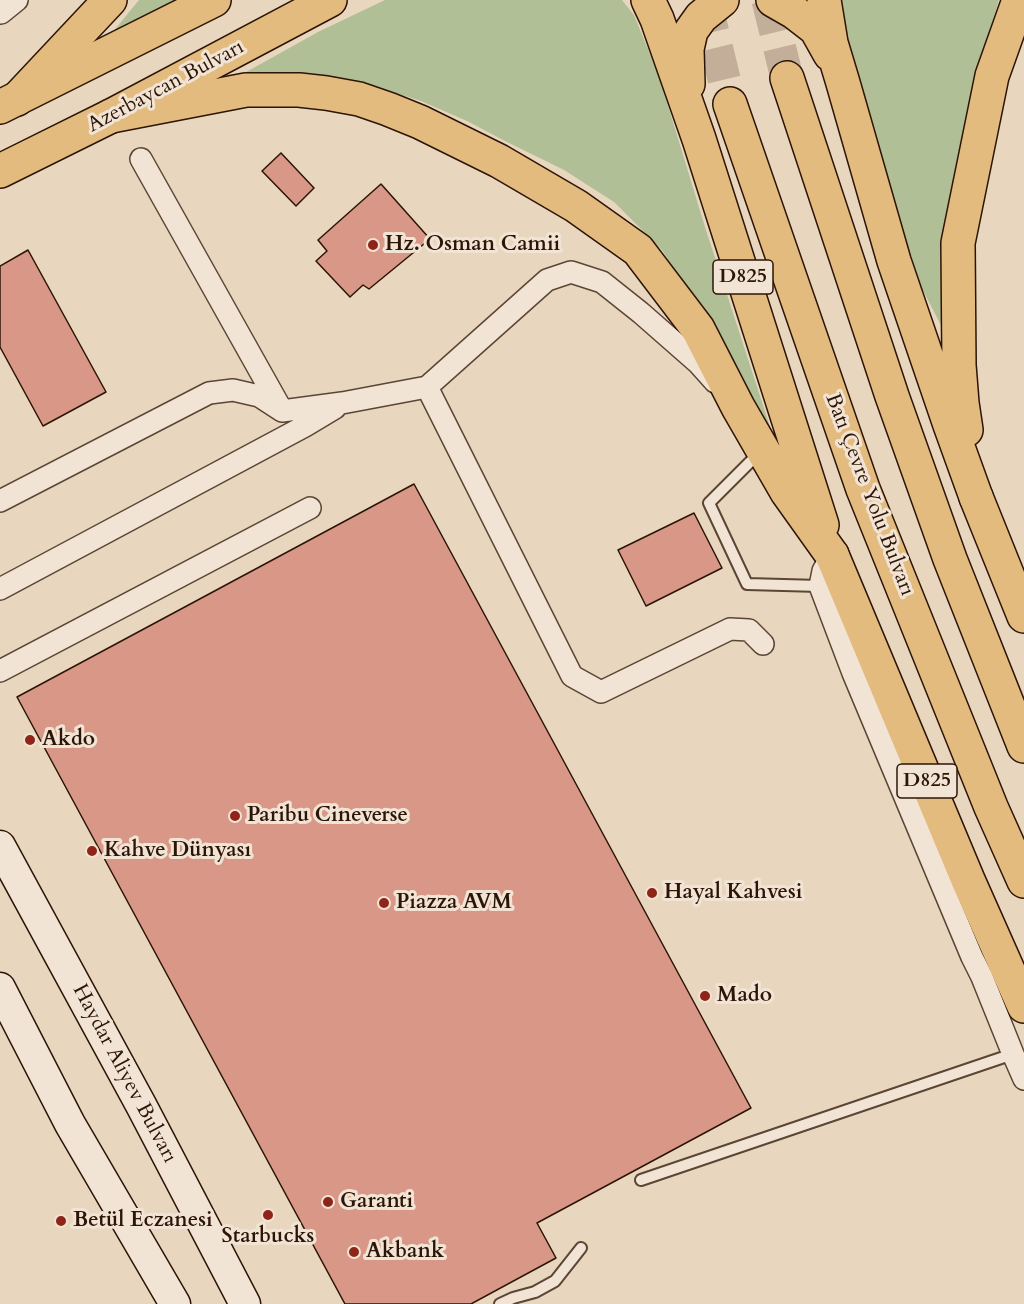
<!DOCTYPE html>
<html>
<head>
<meta charset="utf-8">
<style>
  body { margin:0 }
  canvas { display:block; background:#e9d6be }
</style>
</head>
<body>
<canvas width="1024" height="1304"></canvas>
<script>
const ctx = document.querySelector('canvas').getContext('2d');
ctx.lineJoin = 'round';
function fillPath(path, color) {
  ctx.fillStyle = color;
  ctx.fill(path, 'evenodd');
}
function toPath(rows) {
  const path = new Path2D();
  for (const r of rows) {
    path.moveTo(r[0], r[1]);
    for (let i = 2; i < r.length; i += 2) path.lineTo(r[i], r[i + 1]);
  }
  return path;
}
function trace(path, color, width, dash) {
  ctx.strokeStyle = color;
  ctx.lineWidth = width;
  ctx.lineCap = dash ? 'butt' : 'round';
  ctx.setLineDash(dash || []);
  ctx.stroke(path);
}
function write(font, color, halo, rows, align = 'center') {
  ctx.font = font + ' Cardo,serif';
  ctx.lineWidth = 6;
  ctx.setLineDash([]);
  ctx.textBaseline = 'middle';
  ctx.strokeStyle = halo;
  ctx.fillStyle = color;
  for (const [text, x, y, turn = 0] of rows) {
    ctx.save();
    ctx.translate(x, y);
    ctx.rotate((+turn || 0) * Math.PI / 180);
    ctx.textAlign = isNaN(turn) ? turn : align;
    if (halo) ctx.strokeText(text, 0, 0);
    ctx.fillText(text, 0, 0);
    ctx.restore();
  }
}
const green = toPath([
  [139,0,178,0,112,33],
  [385,0,622,0,634,15,659,76,705,227,775,442,718,337,662,250,614,202,564,170,503,140,467,121,421,101,380,88,301,73,239,76,318,32],
  [837,0,999,0,972,88,965,134,945,333,916,277,848,44]
]);
const building = toPath([
  [281,153,314,188,296,206,262,171,281,153],
  [381,184,430,239,369,289,363,285,350,297,316,261,327,251,318,240,381,184],
  [28,250,106,392,43,426,0,347,0,266,28,250],
  [414,484,751,1108,537,1223,556,1258,471,1304,345,1304,17,697,414,484],
  [694,513,722,568,646,606,618,550,694,513]
]);
const highwayTunnel = toPath([
  [705,0,730,104],
  [768,0,787,78]
]);
const lane = toPath([
  [760,452,709,503,747,584,820,586],
  [641,1180,1013,1054],
  [500,1304,513,1298,535,1292,555,1281,581,1248]
]);
const street = toPath([
  [1,13,17,0],
  [141,159,280,407],
  [427,387,572,676,601,692,730,629,749,630,763,644],
  [0,501,209,393,233,390,259,396,282,411,342,403,427,387,547,280,571,272,602,282,641,313,698,363,715,382],
  [832,555,823,571,820,586,853,673,972,957,982,977,1013,1054,1024,1079],
  [0,589,305,426,335,408],
  [0,671,310,508]
]);
const secondary = toPath([
  [0,846,141,1105,245,1304],
  [0,988,70,1124,175,1304]
]);
const primary = toPath([
  [0,107,214,0],
  [0,171,111,116,330,0],
  [976,497,1024,616],
  [832,555,968,880,1024,1006]
]);
const highway = toPath([
  [648,0,657,19,699,139,822,525],
  [773,0,794,12,816,29,830,54],
  [824,0,831,43,843,83,894,261,950,425,976,497],
  [787,78,892,396,950,559,1024,746],
  [688,84,687,49,691,31,701,17,722,0],
  [17,99,110,0],
  [730,104,863,489,991,807,1024,881],
  [111,116,246,90,299,90,326,93,359,99,388,109,420,122,499,161,576,206,638,250,698,329,738,407,787,492,832,555],
  [966,430,962,403,959,365,958,243,992,76,1019,0]
]);
const markers = [
  [373,245,6,"#8f2418"],
  [30,740,6,"#8f2418"],
  [235,816,6,"#8f2418"],
  [92,851,6,"#8f2418"],
  [652,893,6,"#8f2418"],
  [384,903,6,"#8f2418"],
  [705,996,6,"#8f2418"],
  [328,1202,6,"#8f2418"],
  [268,1215,6,"#8f2418"],
  [61,1221,6,"#8f2418"],
  [354,1252,6,"#8f2418"]
];
const shields = [
  [743,277,60],
  [927,781,60]
];
const shieldNames = [
  ["D825",743,277],
  ["D825",927,781]
];
const streetNames = [
  ["Azerbaycan Bulvarı",166,87,-28],
  ["Batı Çevre Yolu Bulvarı",869,495,69],
  ["Haydar Aliyev Bulvarı",124,1074,62]
];
const poiNames = [
  ["Hz. Osman Camii",385,245],
  ["Akdo",42,740],
  ["Paribu Cineverse",247,816],
  ["Kahve Dünyası",104,851],
  ["Hayal Kahvesi",664,893],
  ["Piazza AVM",396,903],
  ["Mado",717,996],
  ["Garanti",340,1202],
  ["Betül Eczanesi",73,1221],
  ["Starbucks",268,1237,"center"],
  ["Akbank",366,1252]
];
fillPath(green, '#b1bf96');
fillPath(building, '#d99887');
trace(building, '#2c1506', 1.5);
trace(highwayTunnel, '#c3af99', 33, [33, 16]);
trace(lane, '#5b4534', 14);
trace(street, '#5b4534', 24);
trace(secondary, '#2c1506', 33);
trace(primary, '#2c1506', 36);
trace(highway, '#2c1506', 36);
trace(lane, '#f1e4d5', 10);
trace(street, '#f1e4d5', 21);
trace(secondary, '#f1e4d5', 30);
trace(primary, '#e4bb7f', 33);
trace(highway, '#e4bb7f', 33);
for (const [x, y, r, color] of markers) {
  const dot = new Path2D();
  dot.arc(x, y, r, 0, 2 * Math.PI);
  ctx.fillStyle = color;
  ctx.fill(dot);
  trace(dot, '#f1e4d5', 2);
}
for (const [x, y, w] of shields) {
  const box = new Path2D();
  box.roundRect(x - w / 2, y - 17, w, 34, 4.5);
  ctx.fillStyle = '#f1e4d5';
  ctx.fill(box);
  trace(box, '#2c1506', 1.5);
}
write('bold 20px', '#2c1506', null, shieldNames);
write('21px', '#2c1506', '#f1e4d5', streetNames);
write('bold 21px', '#2c1506', '#f1e4d5', poiNames, 'left');
</script>
</body>
</html>
